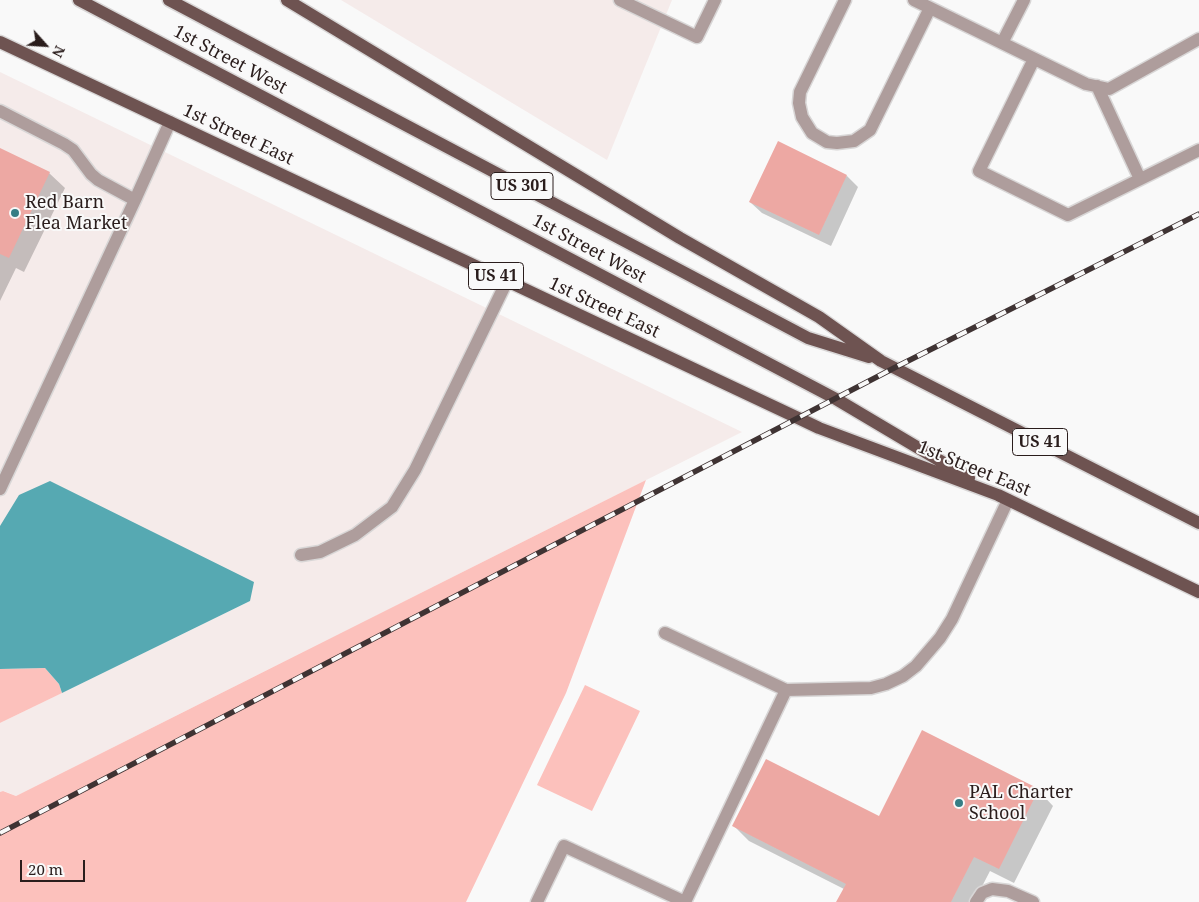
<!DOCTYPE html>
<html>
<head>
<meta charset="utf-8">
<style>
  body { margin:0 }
  #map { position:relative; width:1199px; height:902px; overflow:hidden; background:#f9f9f9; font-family:"Noto Serif",serif }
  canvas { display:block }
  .north { position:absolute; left:20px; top:20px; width:50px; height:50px; -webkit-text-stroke:4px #f9f9f9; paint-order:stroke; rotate:116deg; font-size:14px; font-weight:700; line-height:20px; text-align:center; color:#2a1d1c }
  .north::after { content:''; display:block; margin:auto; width:18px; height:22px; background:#2a1d1c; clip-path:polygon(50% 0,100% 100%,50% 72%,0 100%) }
  .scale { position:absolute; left:20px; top:860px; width:65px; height:22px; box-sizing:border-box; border:2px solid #2a1d1c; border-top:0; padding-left:6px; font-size:15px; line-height:18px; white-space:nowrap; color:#2a1d1c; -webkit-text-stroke:4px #f9f9f9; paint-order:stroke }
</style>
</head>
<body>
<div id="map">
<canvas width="1199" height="902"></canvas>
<div class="north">N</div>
<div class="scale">20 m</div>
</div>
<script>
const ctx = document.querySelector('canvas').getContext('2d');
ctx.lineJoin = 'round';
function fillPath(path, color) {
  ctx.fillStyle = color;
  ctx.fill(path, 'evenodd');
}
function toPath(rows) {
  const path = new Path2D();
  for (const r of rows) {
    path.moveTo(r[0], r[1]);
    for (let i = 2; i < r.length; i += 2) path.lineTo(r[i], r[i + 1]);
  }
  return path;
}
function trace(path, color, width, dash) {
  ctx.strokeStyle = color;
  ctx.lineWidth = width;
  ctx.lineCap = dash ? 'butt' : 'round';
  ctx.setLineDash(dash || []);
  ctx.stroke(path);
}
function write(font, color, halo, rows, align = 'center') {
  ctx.font = font + ' "Noto Serif",serif';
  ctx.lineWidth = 4;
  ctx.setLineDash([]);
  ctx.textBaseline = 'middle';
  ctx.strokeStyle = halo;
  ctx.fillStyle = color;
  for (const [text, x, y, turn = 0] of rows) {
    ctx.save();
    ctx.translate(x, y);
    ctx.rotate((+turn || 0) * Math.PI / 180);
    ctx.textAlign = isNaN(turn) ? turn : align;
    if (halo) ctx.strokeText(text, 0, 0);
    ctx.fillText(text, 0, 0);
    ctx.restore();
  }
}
const built = toPath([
  [341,0,672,0,607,160],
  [0,72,742,432,16,796,4,791,0,792,0,723,250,601,0,526]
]);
const green = toPath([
  [646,480,566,693,466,902,0,902,0,792,3,791,16,796],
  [45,668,59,684,62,693,0,723,0,669],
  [585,685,640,711,592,811,537,785]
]);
const water = toPath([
  [50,481,254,582,250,601,62,693,59,684,45,668,0,669,0,526,19,495]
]);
const shadow = toPath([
  [0,149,49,173,65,188,24,272,16,268,0,301],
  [847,176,858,187,831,246,762,213,750,202],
  [1038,790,1053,806,1014,883,990,871,974,902,838,902,844,889,749,841,734,826,879,818]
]);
const building = toPath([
  [778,141,847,175,819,235,749,202],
  [0,148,50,172,9,258,0,254],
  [922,730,1039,789,999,869,974,857,951,902,836,902,846,884,732,826,766,759,879,816]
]);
const minor = toPath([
  [620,0,697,37,715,0],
  [845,0,800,92,799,103,802,117,812,133,827,142,837,143,854,141,870,130,930,8],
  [914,0,1086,84,1109,89,1199,39],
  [1002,43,1024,0],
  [1034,59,979,171,1068,215,1199,150],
  [1097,86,1140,179],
  [0,111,64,144,73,150,91,174,98,180,135,200,170,122],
  [0,489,135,200],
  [301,555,320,552,355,535,392,507,415,470,507,281],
  [665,633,786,690],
  [537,902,564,846,685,902,786,690,871,688,886,684,903,676,916,666,940,638,952,619,1008,500],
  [976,902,982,893,992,889,1008,891,1033,902]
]);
const major = toPath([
  [79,0,836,399,969,478],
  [169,0,808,338,869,357],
  [287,0,680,238,819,317,881,361,1199,523],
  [0,42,798,418,819,428,998,495,1199,592]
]);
const rail = toPath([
  [0,833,894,368,1199,214]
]);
const markers = [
  [15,213,5,"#367e85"],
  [959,803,5,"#367e85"]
];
const shields = [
  [522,186,62],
  [496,276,55],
  [1040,442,55]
];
const shieldNames = [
  ["US 301",522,186],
  ["US 41",496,276],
  ["US 41",1040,442]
];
const streetNames = [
  ["1st Street West",230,60,28],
  ["1st Street East",238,135,25],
  ["1st Street West",589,249,28],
  ["1st Street East",604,308,25],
  ["1st Street East",974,469,22]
];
const poiNames = [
  ["Red Barn",25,203],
  ["Flea Market",25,224],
  ["PAL Charter",969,793],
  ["School",969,814]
];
fillPath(built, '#f5ebea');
fillPath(green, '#fcc1bc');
fillPath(water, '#56a9b2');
fillPath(shadow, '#0003');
fillPath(building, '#eda8a3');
trace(minor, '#d8d6d6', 15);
trace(major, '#d8d6d6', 15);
trace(minor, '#ae9d9c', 12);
trace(major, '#6e5351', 12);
trace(rail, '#3f3333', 5.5);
trace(rail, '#f9f9f9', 4, [11]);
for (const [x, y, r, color] of markers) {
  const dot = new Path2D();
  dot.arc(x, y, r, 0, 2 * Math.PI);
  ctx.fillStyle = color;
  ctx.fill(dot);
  trace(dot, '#f9f9f9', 2);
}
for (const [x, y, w] of shields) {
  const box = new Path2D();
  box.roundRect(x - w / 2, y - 13.5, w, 27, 4);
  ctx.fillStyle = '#f9f9f9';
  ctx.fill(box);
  trace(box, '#2a1d1c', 1);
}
write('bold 16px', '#2a1d1c', null, shieldNames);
write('18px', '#2a1d1c', '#f9f9f9', streetNames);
write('18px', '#2a1d1c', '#f9f9f9', poiNames, 'left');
</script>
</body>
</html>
